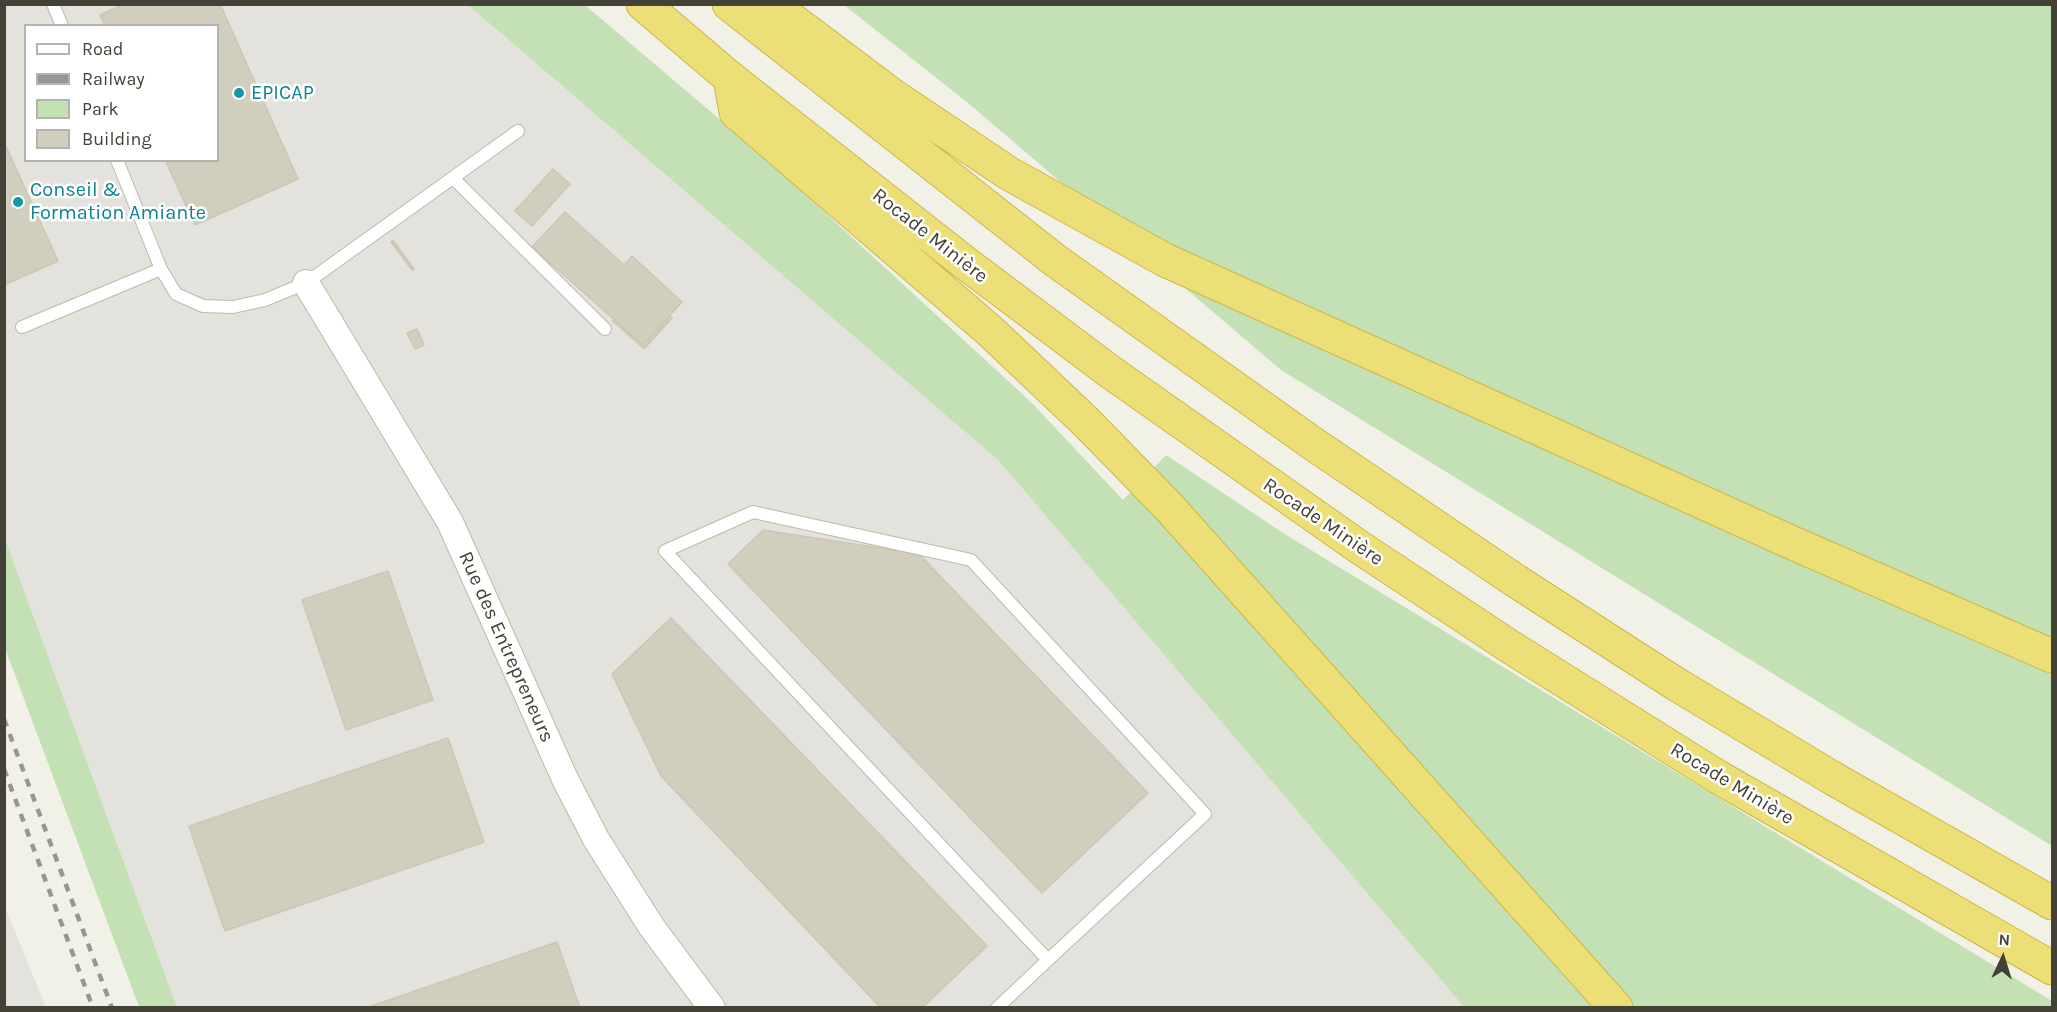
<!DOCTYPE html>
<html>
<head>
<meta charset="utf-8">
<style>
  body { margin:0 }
  #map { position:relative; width:2057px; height:1012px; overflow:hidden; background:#f2f1e8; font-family:Karla,sans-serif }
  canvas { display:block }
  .frame { position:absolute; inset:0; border:6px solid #444237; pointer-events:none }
  .legend { position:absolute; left:24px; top:24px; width:195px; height:138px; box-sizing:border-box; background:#fff; border:2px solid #b4b3af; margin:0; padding:8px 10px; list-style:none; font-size:18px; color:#444237 }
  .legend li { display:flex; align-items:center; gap:12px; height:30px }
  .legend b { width:30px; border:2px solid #b4b3af }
  .north { position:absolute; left:1973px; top:928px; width:60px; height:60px; -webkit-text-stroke:4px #fff; paint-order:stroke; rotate:4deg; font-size:16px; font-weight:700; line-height:24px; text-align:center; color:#444237 }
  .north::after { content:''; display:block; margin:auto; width:21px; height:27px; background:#444237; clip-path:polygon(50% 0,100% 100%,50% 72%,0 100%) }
</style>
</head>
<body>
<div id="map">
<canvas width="2057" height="1012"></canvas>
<div class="frame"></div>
<ul class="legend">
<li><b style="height:8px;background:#fff"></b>Road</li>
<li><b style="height:8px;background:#969696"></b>Railway</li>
<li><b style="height:16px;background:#c4e1b5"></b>Park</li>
<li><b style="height:16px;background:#d2cebe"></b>Building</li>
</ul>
<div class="north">N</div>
</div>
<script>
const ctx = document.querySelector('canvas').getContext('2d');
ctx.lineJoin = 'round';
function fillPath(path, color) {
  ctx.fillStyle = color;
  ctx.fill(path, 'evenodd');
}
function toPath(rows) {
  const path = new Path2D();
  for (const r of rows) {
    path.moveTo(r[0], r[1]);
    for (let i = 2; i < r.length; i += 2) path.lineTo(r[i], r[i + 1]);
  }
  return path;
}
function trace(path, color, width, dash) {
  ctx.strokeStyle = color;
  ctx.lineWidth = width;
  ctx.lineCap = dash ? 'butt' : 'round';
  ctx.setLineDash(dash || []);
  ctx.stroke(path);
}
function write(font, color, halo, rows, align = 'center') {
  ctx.font = font + ' Karla,sans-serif';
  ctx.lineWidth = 5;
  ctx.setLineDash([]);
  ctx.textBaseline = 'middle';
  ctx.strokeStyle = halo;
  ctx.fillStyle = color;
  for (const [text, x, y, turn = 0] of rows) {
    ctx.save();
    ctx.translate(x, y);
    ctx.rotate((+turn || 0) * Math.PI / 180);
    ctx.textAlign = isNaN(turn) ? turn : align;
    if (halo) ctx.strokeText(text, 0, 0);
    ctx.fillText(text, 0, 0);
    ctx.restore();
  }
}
const industrial = toPath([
  [5,5,468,5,999,461,1464,1007,177,1007,5,540],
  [26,26,218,26,218,160,26,160],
  [4,907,5,907,46,1007,5,1007]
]);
const green = toPath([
  [468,5,585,5,769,161,1031,402,1123,500,1166,455,1283,533,2052,1001,2052,1007,1464,1007,999,461],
  [844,5,2052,5,2052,846,1281,370,968,103],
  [4,540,5,539,177,1007,139,1007,5,648]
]);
const building = toPath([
  [124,4,220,4,298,179,195,225,165,160,218,160,218,26,105,26,100,15,124,4],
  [4,142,58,261,4,285,4,142],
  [553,169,570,184,532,226,515,211,553,169],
  [565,212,624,265,632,256,682,302,643,345,532,247,565,212],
  [393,240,414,269,412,270,391,242,393,240],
  [670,316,672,318,644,349,612,320,643,345,670,316],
  [417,329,424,345,415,349,407,333,417,329],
  [763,530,919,554,1148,793,1042,893,728,564,763,530],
  [388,571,433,700,346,730,302,600,388,571],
  [671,618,987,946,922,1008,881,1008,661,776,612,674,671,618],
  [448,738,484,842,225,931,189,826,448,738],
  [557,942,580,1008,366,1008,557,942]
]);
const lane = toPath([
  [53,4,62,26],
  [117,160,161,269,176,294,203,306,233,307,265,300,306,283,518,131],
  [453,178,605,329],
  [22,327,161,269],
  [997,1008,1048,960,1205,814,971,560,753,512,665,551,1048,960]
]);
const street = toPath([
  [306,283,450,522,565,779,596,839,651,926,712,1008]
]);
const highway = toPath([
  [643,4,730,78,964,262,1109,371,1359,547,1512,648,1718,777,2052,968],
  [729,4,1056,261,1312,443,1516,581,1676,684,1834,779,2052,903],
  [771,4,892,95,1008,173,1165,260,1795,544,2052,656],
  [730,78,736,112,990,331,1086,422,1168,506,1616,1008]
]);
const rail = toPath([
  [4,719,112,1008],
  [4,769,93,1008]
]);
const markers = [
  [239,93,6,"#0f9aa8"],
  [18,202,6,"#0f9aa8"]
];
const cultureNames = [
  ["EPICAP",251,93],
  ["Conseil &",30,190],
  ["Formation Amiante",30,213]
];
const streetNames = [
  ["Rocade Minière",930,236,38],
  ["Rocade Minière",1323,522,34],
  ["Rue des Entrepreneurs",506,647,66],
  ["Rocade Minière",1732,784,31]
];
fillPath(industrial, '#e4e2dc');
fillPath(green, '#c4e1b5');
fillPath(building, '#d2cebe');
trace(building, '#ccc7b2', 1.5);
trace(lane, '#bcbaab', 14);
trace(street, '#bcbaab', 28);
trace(highway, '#cbb748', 35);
trace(lane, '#fff', 12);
trace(street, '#fff', 26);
trace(highway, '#eddf77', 33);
trace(rail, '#969696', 4.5, [8, 8]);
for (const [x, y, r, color] of markers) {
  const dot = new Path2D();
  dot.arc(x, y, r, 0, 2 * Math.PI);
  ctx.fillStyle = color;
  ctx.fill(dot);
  trace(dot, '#fff', 2);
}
write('20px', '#0d838f', '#fff', cultureNames, 'left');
write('20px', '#444237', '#fff', streetNames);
</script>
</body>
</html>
